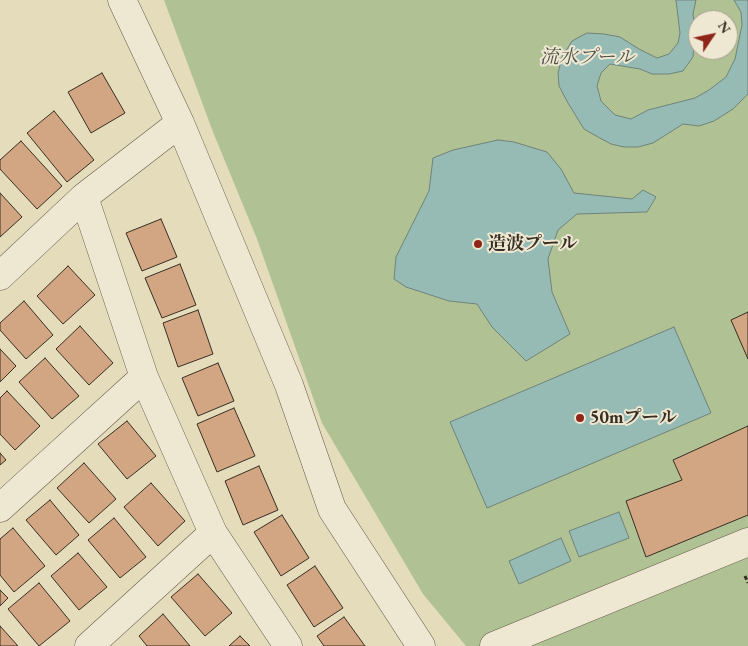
<!DOCTYPE html>
<html>
<head>
<meta charset="utf-8">
<style>
  body { margin:0 }
  #map { position:relative; width:748px; height:646px; overflow:hidden; background:#e5dcbc; font-family:"EB Garamond",serif }
  canvas { display:block }
  .north { position:absolute; left:688px; top:10px; width:50px; height:50px; box-sizing:border-box; background:#eee8d3; border:1px solid #a59e8d; border-radius:50%; rotate:56deg; font-size:14px; font-weight:700; line-height:20px; text-align:center; color:#382e23 }
  .north::after { content:''; display:block; margin:auto; width:18px; height:22px; background:#8f2418; clip-path:polygon(50% 0,100% 100%,50% 72%,0 100%) }
</style>
</head>
<body>
<div id="map">
<canvas width="748" height="646"></canvas>
<div class="north">N</div>
</div>
<script>
const ctx = document.querySelector('canvas').getContext('2d');
ctx.lineJoin = 'round';
function fillPath(path, color) {
  ctx.fillStyle = color;
  ctx.fill(path, 'evenodd');
}
function toPath(rows) {
  const path = new Path2D();
  for (const r of rows) {
    path.moveTo(r[0], r[1]);
    for (let i = 2; i < r.length; i += 2) path.lineTo(r[i], r[i + 1]);
  }
  return path;
}
function trace(path, color, width, dash) {
  ctx.strokeStyle = color;
  ctx.lineWidth = width;
  ctx.lineCap = dash ? 'butt' : 'round';
  ctx.setLineDash(dash || []);
  ctx.stroke(path);
}
function write(font, color, halo, rows, align = 'center') {
  ctx.font = font + ' "EB Garamond","Noto Serif JP",serif';
  ctx.lineWidth = 4;
  ctx.setLineDash([]);
  ctx.textBaseline = 'middle';
  ctx.strokeStyle = halo;
  ctx.fillStyle = color;
  for (const [text, x, y, turn = 0] of rows) {
    ctx.save();
    ctx.translate(x, y);
    ctx.rotate((+turn || 0) * Math.PI / 180);
    ctx.textAlign = isNaN(turn) ? turn : align;
    if (halo) ctx.strokeText(text, 0, 0);
    ctx.fillText(text, 0, 0);
    ctx.restore();
  }
}
const green = toPath([
  [164,0,748,0,748,646,466,646,423,594,322,423,257,239,213,132],
  [698,20,728,20,728,50,698,50]
]);
const water = toPath([
  [676,0,696,0,693,14,695,30,693,57,683,71,669,74,652,74,640,69,610,64,601,73,597,86,601,101,615,115,631,119,648,110,695,98,709,90,726,77,735,59,742,25,741,12,734,0,748,0,748,94,733,109,714,121,699,126,683,124,653,143,638,147,624,147,611,144,598,137,584,129,568,103,559,86,558,73,562,57,572,41,587,33,604,34,620,37,639,49,657,58,669,54,678,43,680,33,676,0],
  [498,140,514,142,547,152,561,169,574,193,632,199,643,190,656,197,647,212,577,214,558,230,548,259,552,292,570,334,526,361,492,327,477,304,449,301,406,287,394,279,396,257,429,191,433,158,453,150,498,140],
  [674,327,711,413,487,508,450,422,674,327],
  [619,512,629,538,579,557,569,531,619,512],
  [561,538,571,561,519,584,509,561,561,538]
]);
const building = toPath([
  [102,73,125,113,91,133,68,92,102,73],
  [54,111,94,160,67,182,27,133,54,111],
  [21,141,62,186,37,209,0,169,0,160,21,141],
  [0,193,22,217,0,237,0,193],
  [161,219,177,257,142,271,126,233,161,219],
  [180,264,196,305,162,318,145,278,180,264],
  [68,266,95,295,63,324,37,296,68,266],
  [24,301,53,335,26,359,0,330,0,323,24,301],
  [198,310,213,354,178,367,163,323,198,310],
  [748,312,748,359,731,320,748,312],
  [80,326,113,363,89,385,56,349,80,326],
  [0,349,16,366,0,382,0,349],
  [45,358,79,396,52,419,19,382,45,358],
  [218,363,234,401,198,416,182,378,218,363],
  [7,391,40,426,15,450,0,434,0,398,7,391],
  [234,408,255,456,217,472,197,424,234,408],
  [127,421,156,456,127,479,98,444,127,421],
  [748,426,748,515,646,557,626,501,682,480,673,460,748,426],
  [0,453,6,460,0,465,0,453],
  [84,463,116,499,89,523,57,488,84,463],
  [259,466,278,510,243,525,225,481,259,466],
  [151,483,185,521,158,546,124,507,151,483],
  [50,500,79,535,56,555,26,520,50,500],
  [282,515,309,558,281,576,254,532,282,515],
  [114,518,146,557,120,578,88,540,114,518],
  [13,528,45,566,14,592,0,575,0,539,13,528],
  [78,553,107,587,79,610,51,576,78,553],
  [315,566,343,608,314,627,287,585,315,566],
  [198,574,232,613,205,636,171,597,198,574],
  [39,583,70,621,39,646,8,609,39,583],
  [0,590,8,598,0,606,0,590],
  [163,614,190,646,147,646,139,636,163,614],
  [344,617,365,646,324,646,317,636,344,617],
  [0,626,18,646,0,646,0,626],
  [240,636,250,646,229,646,240,636]
]);
const path = toPath([
  [745,576,748,583]
]);
const minor = toPath([
  [122,0,180,123,289,385,332,509,421,646],
  [84,197,144,377,213,533,288,646],
  [0,276,84,197,180,123],
  [0,508,144,377],
  [89,646,213,533],
  [494,646,748,542]
]);
const markers = [
  [478,244,5,"#8f2418"],
  [580,418,5,"#8f2418"]
];
const poiNames = [
  ["造波プール",488,244],
  ["50mプール",590,418]
];
const waterNames = [
  ["流水プール",587,58]
];
fillPath(green, '#b0c294');
fillPath(water, '#96bbb4');
trace(water, '#70837a', 1);
fillPath(building, '#d2a682');
trace(building, '#382e23', 1);
trace(minor, '#635a49', 29);
trace(path, '#382e23', 3, [4, 2.5]);
trace(minor, '#eee8d3', 28);
for (const [x, y, r, color] of markers) {
  const dot = new Path2D();
  dot.arc(x, y, r, 0, 2 * Math.PI);
  ctx.fillStyle = color;
  ctx.fill(dot);
  trace(dot, '#eee8d3', 2);
}
write('bold 18px', '#382e23', '#eee8d3', poiNames, 'left');
write('italic 19px', '#505147', '#eee8d3', waterNames);
</script>
</body>
</html>
